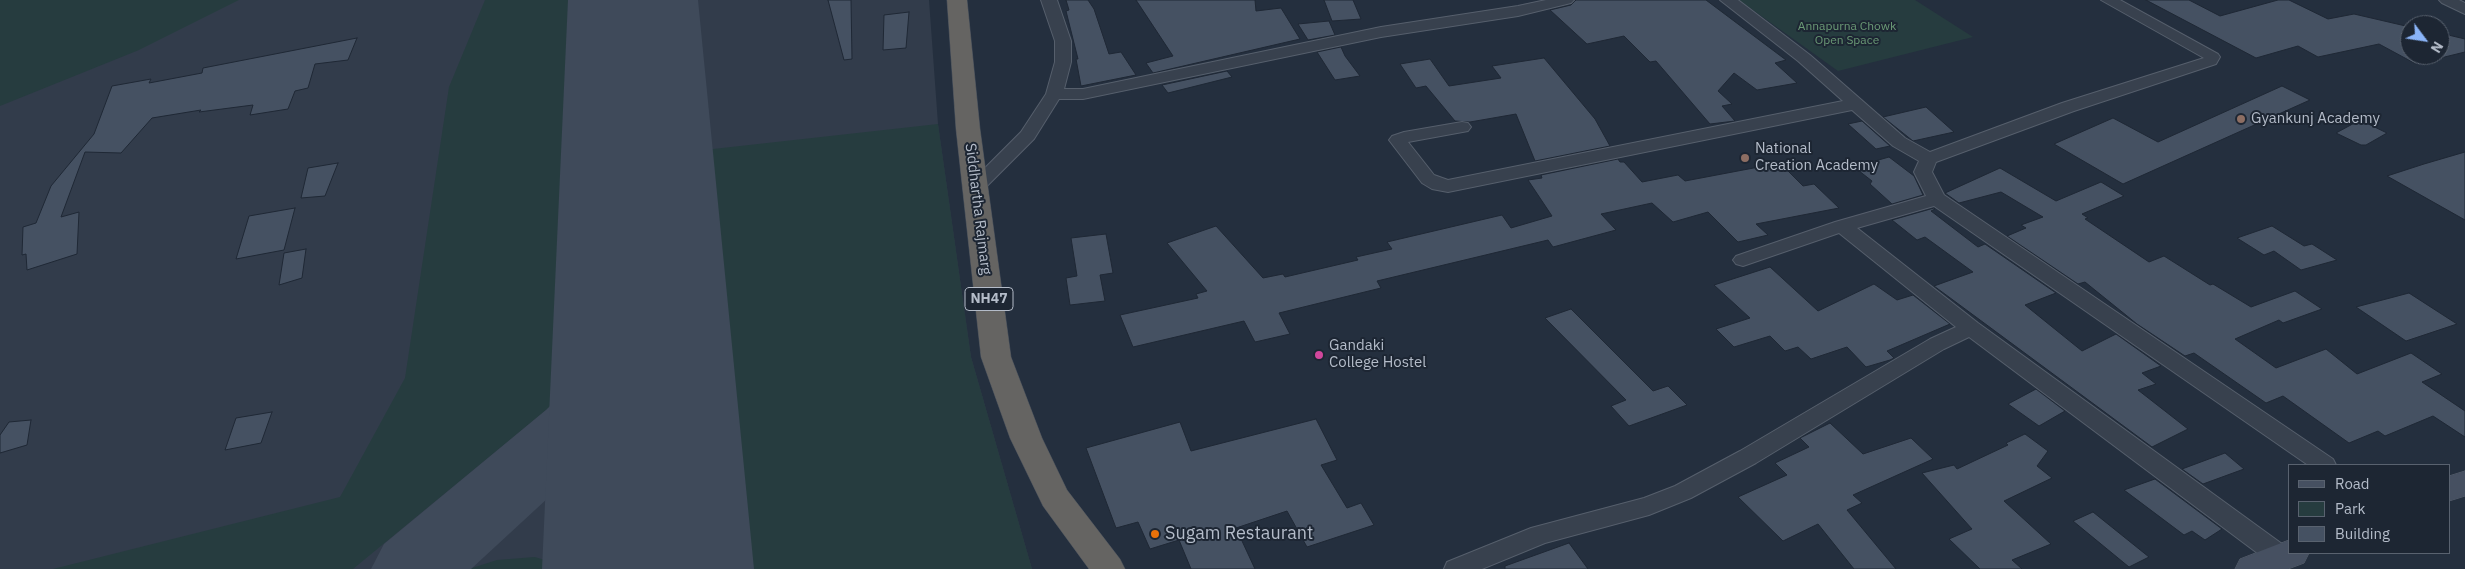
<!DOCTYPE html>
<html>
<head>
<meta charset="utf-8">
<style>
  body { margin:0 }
  #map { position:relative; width:2465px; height:569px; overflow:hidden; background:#242f3e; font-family:"IBM Plex Sans",sans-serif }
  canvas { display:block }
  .legend { position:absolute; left:2288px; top:464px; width:162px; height:90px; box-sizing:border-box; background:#1d2633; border:1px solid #59626f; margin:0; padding:6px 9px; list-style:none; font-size:15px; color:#b4bcc9 }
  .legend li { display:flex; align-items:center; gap:10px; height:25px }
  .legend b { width:25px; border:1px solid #59626f }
  .north { position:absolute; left:2400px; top:15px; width:50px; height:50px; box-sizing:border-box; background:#1d2633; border:1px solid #59626f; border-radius:50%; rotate:121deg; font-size:14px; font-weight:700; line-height:20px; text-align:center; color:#b4bcc9 }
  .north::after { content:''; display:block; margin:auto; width:18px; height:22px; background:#8ab4f8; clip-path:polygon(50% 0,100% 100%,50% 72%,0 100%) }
</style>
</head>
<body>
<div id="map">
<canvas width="2465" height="569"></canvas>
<ul class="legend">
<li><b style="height:6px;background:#465061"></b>Road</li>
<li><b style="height:14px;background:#263c3f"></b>Park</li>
<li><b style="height:14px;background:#455162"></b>Building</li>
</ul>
<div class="north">N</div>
</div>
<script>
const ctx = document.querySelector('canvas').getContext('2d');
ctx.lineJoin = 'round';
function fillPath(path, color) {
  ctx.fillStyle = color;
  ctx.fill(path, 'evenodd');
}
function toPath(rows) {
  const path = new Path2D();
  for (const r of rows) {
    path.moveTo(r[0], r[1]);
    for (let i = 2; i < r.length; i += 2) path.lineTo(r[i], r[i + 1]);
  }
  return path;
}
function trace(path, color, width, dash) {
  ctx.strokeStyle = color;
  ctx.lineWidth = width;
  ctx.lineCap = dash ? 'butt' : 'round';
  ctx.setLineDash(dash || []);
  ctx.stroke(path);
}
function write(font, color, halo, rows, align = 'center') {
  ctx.font = font + ' "IBM Plex Sans",sans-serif';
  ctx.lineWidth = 4;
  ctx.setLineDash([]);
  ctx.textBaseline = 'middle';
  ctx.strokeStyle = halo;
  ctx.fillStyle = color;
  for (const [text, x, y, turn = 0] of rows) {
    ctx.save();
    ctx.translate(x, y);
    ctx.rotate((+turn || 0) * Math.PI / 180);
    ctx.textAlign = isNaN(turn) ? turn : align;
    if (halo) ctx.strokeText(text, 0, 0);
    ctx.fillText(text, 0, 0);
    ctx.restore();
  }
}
const airport = toPath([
  [0,0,929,0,938,124,971,357,1032,569,0,569]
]);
const green = toPath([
  [0,0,239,0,139,50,0,106],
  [485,0,578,0,557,401,353,569,53,569,340,497,405,378,449,87],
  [1739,0,1915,0,1973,37,1838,71],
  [938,124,971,357,1032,569,729,569,695,151],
  [535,557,554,563,561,569,469,569,497,560]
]);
const taxiway = toPath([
  [642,318,668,325,678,343,649,398,600,450,471,569,371,569,384,544,546,410,596,361,616,325,642,318]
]);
const runway = toPath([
  [568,0,698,0,754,569,542,569,568,0]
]);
const building = toPath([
  [828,0,851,0,852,59,844,60,828,0],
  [1066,0,1088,0,1094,9,1109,54,1121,52,1136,75,1081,86,1076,59,1078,59,1066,11,1069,10,1066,0],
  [1136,0,1255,0,1256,11,1281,8,1300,39,1153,73,1146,63,1173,56,1136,0],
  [1324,0,1353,0,1361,19,1332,21,1324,0],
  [1576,0,1706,0,1786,60,1775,63,1797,83,1757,90,1734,73,1718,91,1732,104,1722,106,1735,121,1710,124,1656,61,1650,62,1624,36,1587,44,1550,10,1571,5,1576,0],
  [2146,0,2189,0,2220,16,2278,0,2289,0,2328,19,2354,14,2410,27,2410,55,2440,55,2440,33,2465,39,2465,52,2416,64,2379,44,2318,57,2298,46,2256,58,2146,0],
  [909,12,906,48,883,50,884,15,909,12],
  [1329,21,1335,35,1308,40,1298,24,1329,21],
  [357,38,348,60,315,64,308,88,295,91,288,109,250,115,253,105,199,112,201,110,152,118,121,153,85,152,61,217,79,212,77,254,27,270,26,254,22,255,23,227,36,223,51,186,94,134,112,86,151,79,149,83,202,73,203,68,357,38],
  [1341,47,1345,56,1360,76,1335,80,1317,52,1341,47],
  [1544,58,1595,119,1610,146,1535,161,1516,114,1470,122,1455,121,1426,86,1416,88,1400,64,1430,59,1449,86,1501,78,1492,66,1544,58],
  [1227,71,1232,77,1168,93,1162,85,1227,71],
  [2282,86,2310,100,2123,184,2054,144,2113,118,2158,142,2282,86],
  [1926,107,1954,132,1913,141,1883,117,1926,107],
  [2360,120,2387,133,2366,145,2361,145,2336,133,2360,120],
  [1862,121,1890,146,1876,149,1848,124,1862,121],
  [2465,152,2465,220,2387,176,2424,164,2465,152],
  [1889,157,1914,176,1923,195,1892,204,1870,184,1872,181,1854,167,1889,157],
  [1618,159,1620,162,1624,162,1642,182,1678,175,1685,181,1780,163,1803,186,1814,184,1839,208,1756,224,1768,235,1738,242,1708,212,1673,222,1652,203,1601,214,1616,230,1553,247,1548,240,1377,281,1381,288,1279,313,1290,334,1255,342,1244,321,1133,347,1120,315,1198,298,1196,294,1207,291,1167,243,1216,226,1263,278,1283,274,1285,277,1358,260,1356,257,1392,249,1387,242,1502,215,1511,228,1552,216,1528,180,1542,178,1541,175,1618,159],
  [338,163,325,196,301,198,308,168,338,163],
  [2000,168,2056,201,2101,182,2124,196,2082,214,2088,218,2085,219,2149,262,2164,256,2210,285,2213,284,2251,307,2295,291,2322,309,2283,323,2279,320,2235,339,2276,368,2326,349,2357,374,2411,353,2442,374,2422,382,2465,411,2465,437,2433,416,2385,436,2378,431,2349,443,2283,396,2266,403,2194,353,2185,356,2137,324,2085,282,2078,284,2007,236,2026,228,2021,225,2043,217,2001,192,1959,203,1945,193,2000,168],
  [295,208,284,250,236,259,249,216,295,208],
  [1934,208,1935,209,1931,211,1978,247,1985,244,2056,293,2025,305,2082,351,2116,334,2161,366,2142,373,2156,384,2138,390,2188,429,2152,447,1934,286,1973,272,1925,237,1917,240,1892,220,1934,208],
  [2272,226,2304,246,2312,244,2337,260,2301,270,2274,251,2264,255,2237,238,2272,226],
  [1106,234,1113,273,1100,275,1105,301,1070,305,1066,278,1077,276,1071,238,1106,234],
  [306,249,302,278,279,285,284,253,306,249],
  [1770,267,1818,311,1874,284,1897,300,1913,295,1950,324,1887,351,1894,358,1890,360,1866,367,1847,347,1811,359,1798,347,1785,351,1770,336,1734,347,1716,329,1750,318,1714,285,1770,267],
  [2409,293,2457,324,2406,341,2356,307,2409,293],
  [1571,309,1653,391,1668,386,1687,405,1629,426,1611,406,1626,400,1545,318,1571,309],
  [2036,389,2065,411,2039,426,2008,404,2036,389],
  [272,412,261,443,225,450,236,418,272,412],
  [1316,419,1337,460,1321,465,1347,508,1361,503,1374,525,1307,547,1287,511,1236,528,1255,569,1191,569,1179,540,1150,549,1138,522,1116,528,1086,448,1180,422,1191,451,1316,419],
  [31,420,27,445,0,453,0,435,9,422,31,420],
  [1830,423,1863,454,1911,438,1933,459,1853,495,1862,503,1847,510,1896,569,1854,569,1818,524,1783,541,1738,497,1787,475,1775,463,1809,447,1800,438,1830,423],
  [2025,434,2048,451,2037,466,2052,478,2004,501,2051,544,2012,560,2022,569,1980,569,1949,539,1972,529,1922,473,1954,465,1957,469,2008,445,2006,443,2025,434],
  [2225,453,2244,469,2203,484,2182,469,2225,453],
  [2155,479,2222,529,2205,540,2192,531,2184,535,2124,490,2155,479],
  [2093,512,2149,557,2129,567,2073,521,2093,512],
  [1569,543,1588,569,1505,569,1505,566,1569,543]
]);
const minor = toPath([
  [1041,0,1057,0,1071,41,1071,62,1064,89,1083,89,1381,27,1518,6,1546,0,1574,0,1571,3,1518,16,1381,37,1083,99,1059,99,1034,139,982,191,970,191,967,187,970,183,1021,132,1046,94,1055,62,1055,41,1041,0],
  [1720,0,1738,0,1810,55,1905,138,1930,152,2062,103,2204,58,2101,0,2120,0,2218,54,2220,57,2216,64,2074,111,1936,162,1932,172,1944,195,2333,459,2336,465,2308,465,1934,206,1857,228,1978,323,2289,549,2289,553,2293,557,2290,564,2281,567,2272,564,1969,337,1944,349,1756,463,1691,498,1649,515,1545,543,1482,569,1444,569,1447,562,1531,528,1644,498,1675,486,1740,451,1930,339,1956,327,1839,233,1743,266,1736,264,1733,260,1736,256,1835,222,1926,196,1914,172,1919,161,1893,146,1852,110,1448,192,1432,189,1422,183,1389,140,1392,136,1404,132,1462,122,1468,123,1471,127,1468,131,1408,142,1434,175,1448,180,1843,101,1798,61,1720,0],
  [2439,0,2459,0,2465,3,2465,14,2442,3,2439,0]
]);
const secondary = toPath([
  [2465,471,2465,496,2449,501,2449,476,2465,471],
  [2289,540,2289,553,2309,553,2304,563,2288,569,2235,569,2240,559,2289,540]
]);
const trunk = toPath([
  [947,0,967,0,980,129,1011,357,1042,438,1067,490,1120,559,1125,569,1089,569,1043,506,1010,438,981,357,956,129,947,0]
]);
const markers = [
  [2241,119,5,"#8d6e63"],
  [1745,158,5,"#8d6e63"],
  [1319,355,5,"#d1479c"],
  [1155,534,5,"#e8710a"]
];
const farParknames = [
  ["Annapurna Chowk",1847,27],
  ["Open Space",1847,41]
];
const shields = [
  [989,299,48]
];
const shieldNames = [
  ["NH47",989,299]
];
const poiNames = [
  ["Gyankunj Academy",2251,119],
  ["National",1755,149],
  ["Creation Academy",1755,166],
  ["Gandaki",1329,346],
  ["College Hostel",1329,363]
];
const streetNames = [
  ["Siddhartha Rajmarg",978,209,83]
];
const nearPoinames = [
  ["Sugam Restaurant",1165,534]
];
fillPath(airport, '#323c4b');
fillPath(green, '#263c3f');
fillPath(taxiway, '#3f4a5a');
fillPath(runway, '#3f4a5a');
fillPath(building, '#455162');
trace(building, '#1f2835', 1);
trace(minor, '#565f6c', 2);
trace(secondary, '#565f6c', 1);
trace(trunk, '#434c59', 1);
fillPath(minor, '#38414e');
fillPath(secondary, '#465061');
fillPath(trunk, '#656462');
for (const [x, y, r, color] of markers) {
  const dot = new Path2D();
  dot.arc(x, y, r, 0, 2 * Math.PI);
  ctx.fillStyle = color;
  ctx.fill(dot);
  trace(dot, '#1d2633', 2);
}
write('12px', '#6b9a76', '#1d2633', farParknames);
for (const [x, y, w] of shields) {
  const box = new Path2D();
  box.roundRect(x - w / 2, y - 11.5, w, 23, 4);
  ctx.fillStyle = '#1d2633';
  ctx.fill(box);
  trace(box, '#b4bcc9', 1);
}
write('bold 14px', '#b4bcc9', null, shieldNames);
write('15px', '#b4bcc9', '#1d2633', poiNames, 'left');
write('15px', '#b4bcc9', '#1d2633', streetNames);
write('18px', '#b4bcc9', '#1d2633', nearPoinames, 'left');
</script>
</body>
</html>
